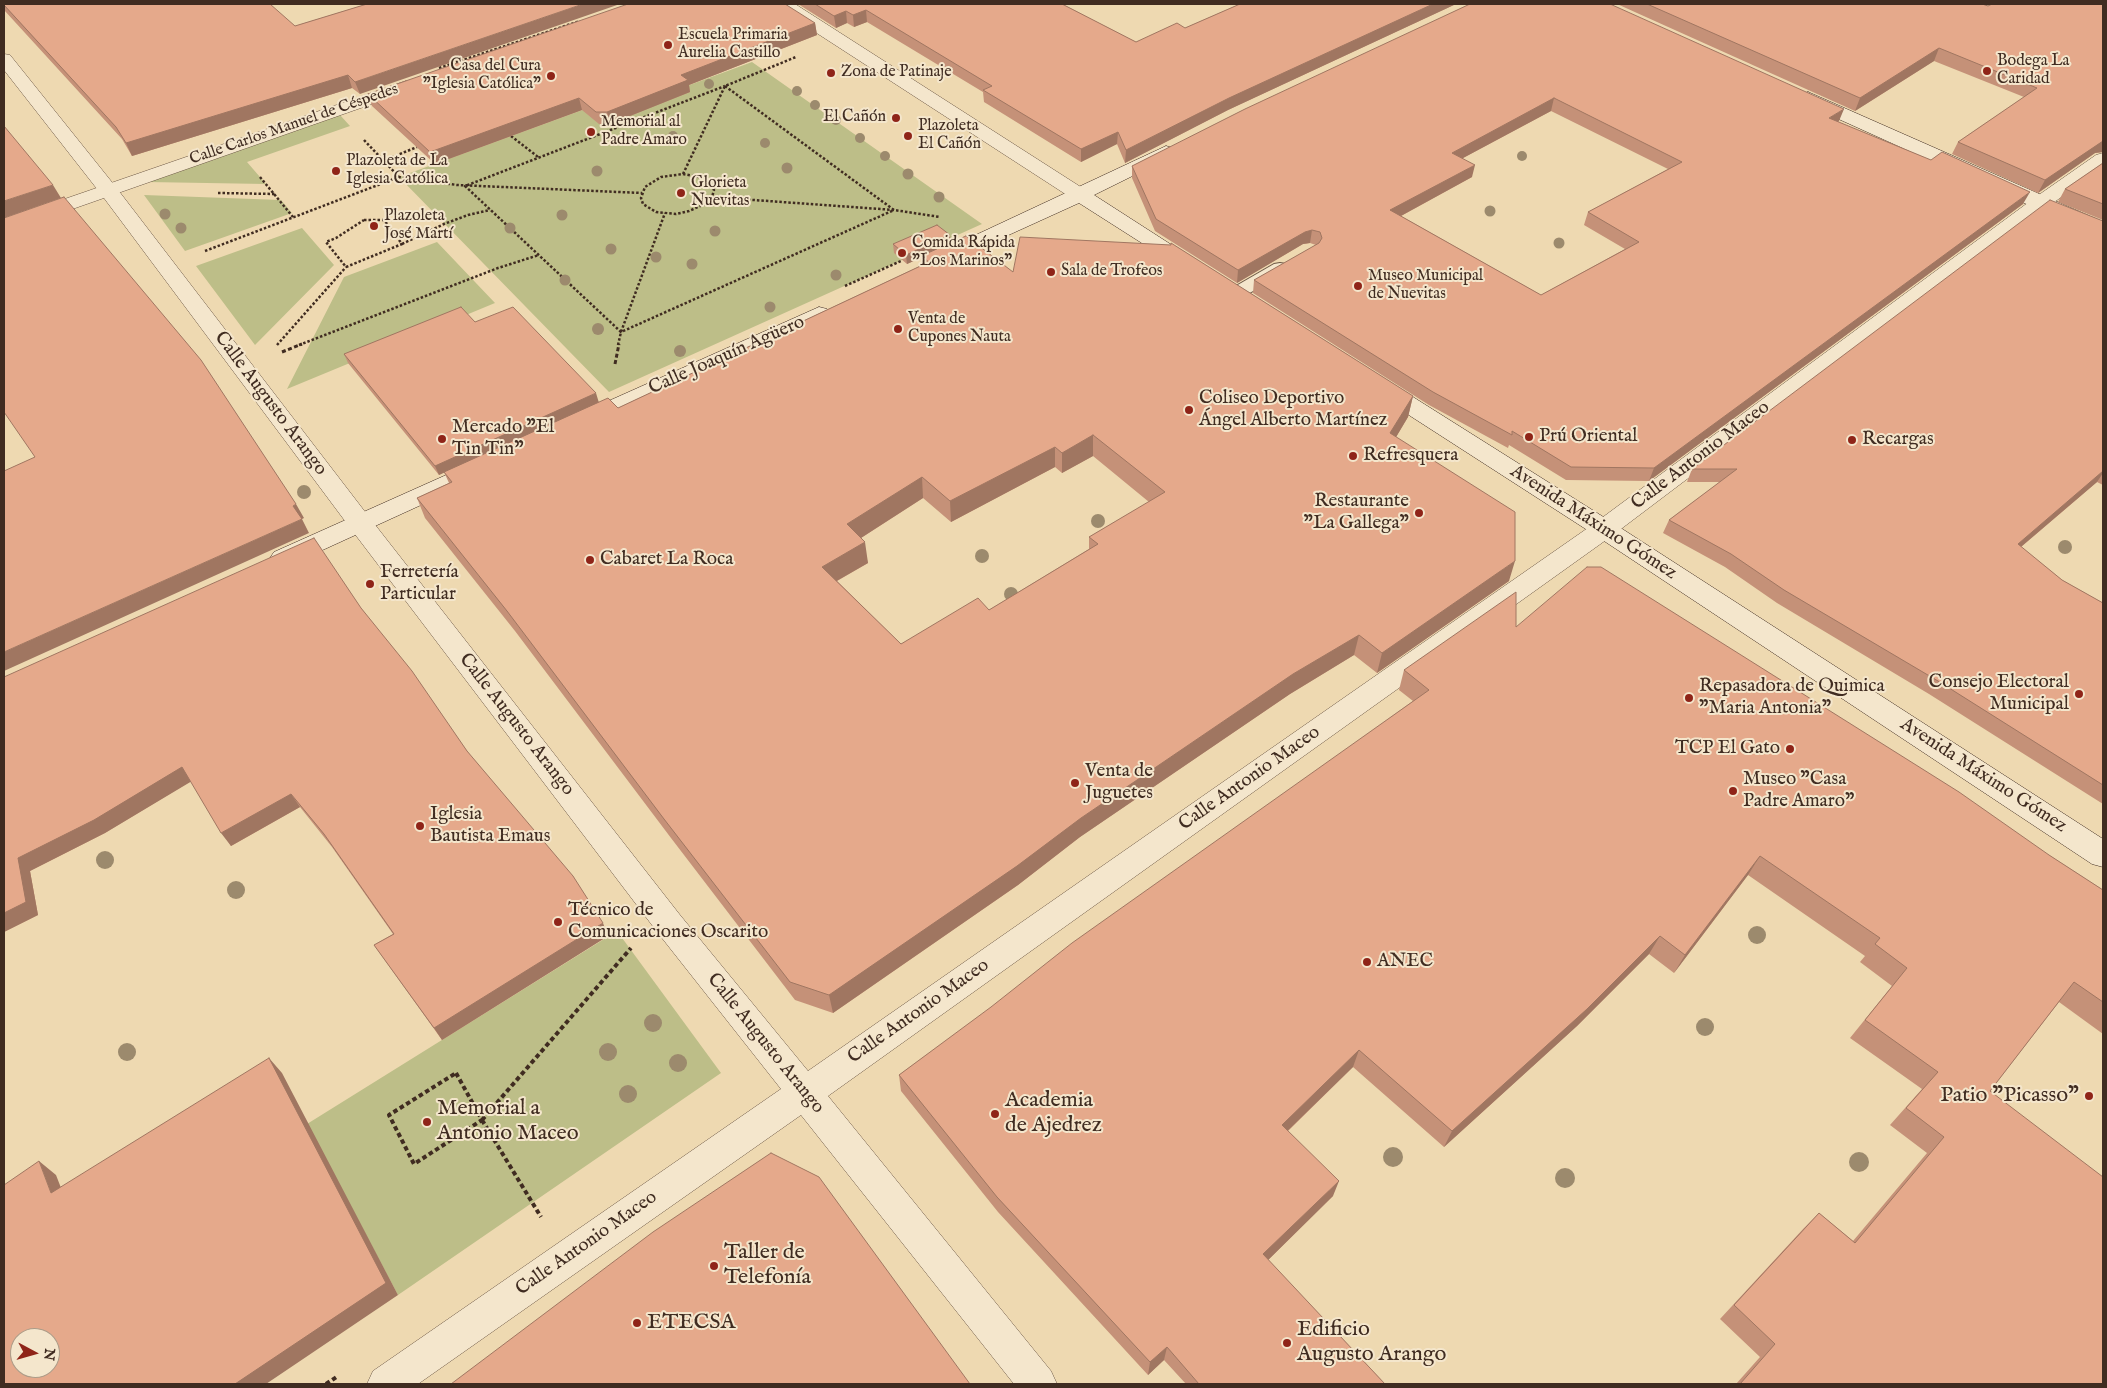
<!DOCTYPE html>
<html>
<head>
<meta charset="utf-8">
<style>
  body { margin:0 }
  #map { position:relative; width:2107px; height:1388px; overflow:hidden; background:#eed9b1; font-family:"IM FELL English",serif }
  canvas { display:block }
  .frame { position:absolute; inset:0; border:5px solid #402c21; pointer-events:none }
  .north { position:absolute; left:10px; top:1328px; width:50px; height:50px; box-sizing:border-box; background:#f4e6cc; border:1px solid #ac9c88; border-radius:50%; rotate:96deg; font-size:14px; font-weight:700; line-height:20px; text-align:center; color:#402c21 }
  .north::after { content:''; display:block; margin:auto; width:18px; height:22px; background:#8f2418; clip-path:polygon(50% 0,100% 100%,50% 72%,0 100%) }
</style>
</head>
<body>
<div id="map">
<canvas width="2107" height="1388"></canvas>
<div class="frame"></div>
<div class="north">N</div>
</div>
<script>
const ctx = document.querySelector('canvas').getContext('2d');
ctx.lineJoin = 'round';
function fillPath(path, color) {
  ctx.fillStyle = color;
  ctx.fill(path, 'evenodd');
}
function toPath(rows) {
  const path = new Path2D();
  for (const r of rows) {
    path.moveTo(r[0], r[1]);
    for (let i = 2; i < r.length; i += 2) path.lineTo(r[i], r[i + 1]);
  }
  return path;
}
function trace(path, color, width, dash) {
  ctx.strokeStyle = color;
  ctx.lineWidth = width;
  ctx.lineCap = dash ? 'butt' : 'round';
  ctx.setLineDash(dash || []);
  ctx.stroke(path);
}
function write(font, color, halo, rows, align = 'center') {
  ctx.font = font + ' "IM FELL English",serif';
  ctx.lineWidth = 4;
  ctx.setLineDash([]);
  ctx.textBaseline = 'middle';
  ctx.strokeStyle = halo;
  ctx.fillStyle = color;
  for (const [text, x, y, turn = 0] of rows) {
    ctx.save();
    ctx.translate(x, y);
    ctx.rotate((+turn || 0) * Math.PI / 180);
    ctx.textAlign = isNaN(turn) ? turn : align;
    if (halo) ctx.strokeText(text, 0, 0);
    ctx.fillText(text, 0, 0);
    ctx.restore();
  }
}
const green = toPath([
  [752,62,982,224,609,392,399,177,648,86,684,87],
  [340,115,350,126,247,162,266,184,147,182],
  [144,195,281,200,292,213,185,251],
  [302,228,334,265,255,345,196,266],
  [437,242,495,303,287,389,344,277],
  [617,931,721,1073,398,1295,307,1124]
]);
const pathFar2 = toPath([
  [439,68,580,21],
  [725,86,894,210,621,332,465,186,725,86],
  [511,136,538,157],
  [364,140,399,177],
  [383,161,417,147],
  [683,174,725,86,796,57],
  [683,174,704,178,711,183,714,190,712,197,707,203,689,211,676,214,656,212,643,204,641,198,645,187,661,177,683,174],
  [260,177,293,217],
  [218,193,275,194],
  [712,197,894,210,940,217],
  [364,220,384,220,402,244,346,267,326,242,336,238,364,220],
  [402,244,444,224,468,215,490,210],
  [205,251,399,177,457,185,642,193],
  [845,286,901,261],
  [277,345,346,267],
  [299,345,498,268,539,255],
  [618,345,621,332,665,213]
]);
const pathFar1 = toPath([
  [282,352,302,344],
  [615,364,619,344]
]);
const path = toPath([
  [456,1073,482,1120,414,1164,389,1115,456,1073],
  [482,1120,541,1217],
  [482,1120,631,948],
  [326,1384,338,1376]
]);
const service = toPath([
  [1280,263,1286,264,1289,268,1286,272,1241,298,1235,299,1229,298,1226,294,1229,290,1274,264,1280,263]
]);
const minor = toPath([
  [4,54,10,55,115,186,369,517,680,915,808,1071,1595,523,2033,199,2096,155,2103,153,2103,168,2047,207,1613,535,828,1096,1051,1371,1057,1384,1014,1384,801,1115,418,1384,367,1384,373,1371,781,1089,658,933,351,529,101,194,4,70,4,54]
]);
const tertiary = toPath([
  [776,4,795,4,1087,191,1090,195,1087,199,1080,201,1073,199,778,8,776,4],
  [406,81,412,82,415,86,412,90,4,233,4,220,406,81]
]);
const secondary = toPath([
  [1808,92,2103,222,2103,235,2033,207,1801,102,1799,98,1801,94,1808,92],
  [1166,146,1173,148,1176,152,1173,156,1094,195,1195,260,1198,264,1195,268,1188,270,1181,268,1079,203,947,263,940,265,933,263,930,259,933,255,1166,146],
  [819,307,827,309,830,314,827,319,591,426,583,429,575,426,571,421,575,416,819,307],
  [1378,378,1386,380,1613,523,2103,839,2103,867,2092,864,1595,535,1370,390,1367,385,1370,380,1378,378],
  [482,459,491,461,494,467,491,473,292,564,283,567,274,564,270,558,274,552,482,459]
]);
const trees = [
  [709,84,5],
  [797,91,5],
  [815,105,5],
  [836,120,5],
  [673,136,5],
  [860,138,5],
  [765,143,5],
  [885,156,5],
  [1522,156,5],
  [787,168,5.5],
  [597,171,5.5],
  [908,174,5.5],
  [939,197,5.5],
  [1490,211,5.5],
  [165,214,5.5],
  [562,215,5.5],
  [181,228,5.5],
  [510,228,5.5],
  [715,231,5.5],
  [1559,243,5.5],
  [611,249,5.5],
  [656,257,5.5],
  [692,264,5.5],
  [836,275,5.5],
  [565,280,5.5],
  [770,307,5.5],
  [598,329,6],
  [680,351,6],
  [304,492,7],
  [1098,521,7],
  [2065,547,7],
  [982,556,7],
  [1011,594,7],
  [105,860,9],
  [236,890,9],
  [1757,935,9],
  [653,1023,9],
  [1705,1027,9],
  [127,1052,9],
  [608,1052,9],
  [678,1063,9],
  [628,1094,9],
  [1393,1157,10],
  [1859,1162,10],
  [1565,1178,10]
];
const wall = toPath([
  [4,4,295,26,367,4,360,94,352,88,132,156,122,139,4,10],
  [798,4,1062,4,1136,42,1185,28,1240,4,1456,4,1228,110,1125,163,1117,144,1081,162,984,102,983,92,867,22,854,27,847,23,836,28],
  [1470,4,1839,121,1838,122,2023,204,1649,481,1566,480,1509,445,1508,448,1429,405,1253,293,1254,280,1316,245,1310,243,1303,244,1237,283,1155,231,1132,178,1132,166],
  [1551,111,1668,169,1588,212,1584,225,1625,249,1541,295,1401,216,1472,177,1463,158],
  [1617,4,1982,4,1988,6,2103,4,2103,152,2095,153,2038,193,1952,154,1958,142,2024,97,1934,61,1855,111],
  [815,23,817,35,689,85,690,92,610,124,599,124,582,110,435,164,372,106,368,94],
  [2103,163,2103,220,2058,202,2065,189],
  [2103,221,2103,485,2097,482,2021,547,2062,580,2103,603,2103,804,1929,694,1777,603,1725,567,1663,533,1669,520,1720,482,1687,482,1692,469],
  [951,243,1013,272,1170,245,1171,243,1413,396,1408,417,1396,437,1509,581,1377,673,1354,655,1290,694,1080,837,1018,885,833,1013,795,1000,671,838,515,631,425,518,417,498,449,483,444,472,439,475,348,363,344,354,475,322,599,402,618,408,922,265,922,257,907,264,894,253,893,244],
  [1093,456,1149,502,1089,537,1089,549,989,610,901,644,837,581,868,563,861,538,923,498,951,522,1055,467,1062,473],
  [361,608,467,751,608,936,442,1040,374,945,393,934,332,847,300,807,231,846,191,781,105,833,30,871,38,915,4,932,4,677],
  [1516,627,2049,855,2103,890,2103,1034,2059,1002,1990,1091,2103,1384,1736,1384,1760,1357,1720,1319,1804,1228,1819,1213,1853,1241,1927,1153,1890,1125,1922,1089,1850,1038,1892,986,1860,962,1865,956,1748,875,1674,973,1649,954,1577,1026,1444,1147,1353,1067,1288,1131,1333,1196,1268,1260,1385,1384,1186,1384,1164,1360,1148,1375,998,1212,901,1091,899,1075,1413,701,1399,690,1404,670]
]);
const shadedWall = toPath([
  [583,4,620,4,360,94,355,82],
  [1433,4,1456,4,1228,110,1125,163,1126,150,1229,98],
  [866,10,867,22,854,27,853,15],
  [846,11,847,23,836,28,834,16],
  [815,23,817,35,689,85,690,92,610,124,607,112,681,75],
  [1939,48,1934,61,1855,111,1860,98],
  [348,75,352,88,132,156,126,143],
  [579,98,582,110,435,164,430,152],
  [1554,98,1551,111,1450,165,1452,153],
  [1844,109,1839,121,1824,131,1829,118],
  [1118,132,1117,144,1081,162,1081,149],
  [2102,141,2103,141,2103,152,2095,153,2038,193,2045,180],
  [1475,165,1472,177,1388,223,1390,210],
  [53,185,61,198,4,218,4,201],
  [2030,192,2023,204,1649,481,1654,468],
  [1312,230,1310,243,1303,244,1237,283,1238,270,1305,232],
  [950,235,951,244,907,264,906,255],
  [596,393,599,403,439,475,435,466],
  [1413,396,1408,417,1386,454,1390,433],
  [1093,435,1093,456,1062,473,1062,453],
  [1055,447,1055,467,951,522,950,501],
  [2103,471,2103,473,2097,482,2009,557,2018,544],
  [922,477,923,498,850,545,847,524],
  [296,504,304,518,300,520,293,506],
  [302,519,309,533,4,671,4,652],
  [865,542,868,563,826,587,822,567],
  [1515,561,1509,581,1377,673,1382,653],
  [1359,635,1354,655,1290,694,1080,837,1018,885,833,1013,829,995,1081,818,1293,674],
  [182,767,192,781,105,833,30,871,38,915,4,932,4,913,18,858],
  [291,794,300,807,231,846,221,833],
  [1760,856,1748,875,1674,973,1685,955],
  [603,923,608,936,442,1040,434,1028],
  [1660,936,1649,954,1577,1026,1444,1147,1452,1131],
  [1359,1050,1353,1067,1277,1141,1282,1125],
  [269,1058,282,1073,398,1295,266,1384,235,1384],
  [39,1161,56,1175,68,1206,51,1193],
  [1339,1181,1333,1196,1259,1269,1263,1254],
  [1167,1347,1164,1360,1148,1375,1150,1362]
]);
const building = toPath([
  [4,4,270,4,295,26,367,4,583,4,355,82,348,75,126,143,116,127,4,5,4,4],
  [628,4,785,4,815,23,681,75,688,80,607,112,596,112,579,98,430,152,368,94,628,4],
  [815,4,1062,4,1136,42,1177,23,1185,28,1240,4,1433,4,1229,98,1126,150,1118,132,1081,149,983,90,992,86,866,10,853,15,846,11,834,16,815,4],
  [1470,4,1610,4,1844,109,1829,118,1931,160,1942,152,2030,192,1654,468,1571,467,1512,431,1512,435,1433,392,1254,280,1319,243,1322,238,1320,232,1312,230,1305,232,1238,270,1156,219,1132,166,1245,109,1470,4],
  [1554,98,1682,162,1588,212,1639,242,1541,295,1390,210,1475,165,1452,153,1554,98],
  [1647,4,1982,4,1988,6,1992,4,2103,4,2103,141,2045,180,1958,142,2037,88,1939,48,1860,98,1647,4],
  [4,126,53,185,4,201,4,126],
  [2103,163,2103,204,2065,189,2103,163],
  [64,197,201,360,296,504,293,506,302,519,4,652,4,471,35,457,4,412,4,218,64,197],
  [2050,200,2103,221,2103,471,2018,544,2062,580,2103,603,2103,785,1938,681,1784,590,1731,554,1669,520,1737,469,1692,469,2050,200],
  [937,225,950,235,906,255,893,244,937,225],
  [966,236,1013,272,1020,237,1171,245,1171,243,1413,396,1390,433,1515,512,1515,561,1382,653,1359,635,1293,674,1081,818,1017,866,829,995,790,982,664,819,507,611,417,498,452,482,444,472,608,398,618,408,929,262,921,256,966,236],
  [1093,435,1165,492,1089,537,1098,544,989,610,978,598,901,644,822,567,865,542,847,524,922,477,950,501,1055,447,1062,453,1093,435],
  [461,307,475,322,513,307,596,393,435,466,344,354,461,307],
  [314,538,361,608,412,671,467,751,573,876,603,923,434,1028,374,945,394,934,324,834,291,794,221,833,182,767,94,820,18,858,26,902,4,913,4,677,314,538],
  [1587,567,1601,567,1959,792,2049,855,2103,890,2103,1002,2074,982,1990,1091,2103,1177,2103,1384,1740,1384,1775,1344,1734,1305,1819,1213,1855,1243,1944,1137,1906,1108,1938,1072,1865,1020,1907,968,1875,944,1880,938,1760,856,1685,955,1660,936,1587,1009,1452,1131,1359,1050,1282,1125,1339,1181,1263,1254,1385,1384,1199,1384,1167,1347,1150,1362,997,1197,899,1075,991,1007,1072,943,1429,690,1404,670,1516,592,1516,627,1587,567],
  [269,1058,386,1283,235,1384,4,1384,4,1185,39,1161,51,1193,269,1058],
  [20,1338,50,1338,50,1368,20,1368,20,1338],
  [771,1153,819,1177,970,1384,451,1384,653,1232,771,1153]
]);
const markers = [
  [668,45,5,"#8f2418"],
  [1987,71,5,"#8f2418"],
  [831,73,5,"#8f2418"],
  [551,76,5,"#8f2418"],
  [896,118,5,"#8f2418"],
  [591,132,5,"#8f2418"],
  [908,136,5,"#8f2418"],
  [336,171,5,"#8f2418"],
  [681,193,5,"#8f2418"],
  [374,226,5,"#8f2418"],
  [902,253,5,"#8f2418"],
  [1051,272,5,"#8f2418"],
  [1358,286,5,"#8f2418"],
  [898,329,5,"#8f2418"],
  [1189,410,5,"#8f2418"],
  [1529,437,5,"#8f2418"],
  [442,439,5,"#8f2418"],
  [1852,440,5,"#8f2418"],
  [1353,456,5,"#8f2418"],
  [1419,513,5,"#8f2418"],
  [590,560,5,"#8f2418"],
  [370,584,5,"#8f2418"],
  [2079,694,5,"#8f2418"],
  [1689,698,5,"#8f2418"],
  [1790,749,5,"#8f2418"],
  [1075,783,5,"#8f2418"],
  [1733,791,5,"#8f2418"],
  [420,826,5,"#8f2418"],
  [558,922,5,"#8f2418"],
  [1367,962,5,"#8f2418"],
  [2089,1096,5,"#8f2418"],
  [995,1114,5,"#8f2418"],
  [427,1122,5,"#8f2418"],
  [714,1266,5,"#8f2418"],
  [637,1323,5,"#8f2418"],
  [1287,1343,5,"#8f2418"]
];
const farPoinames = [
  ["Escuela Primaria",678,36],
  ["Aurelia Castillo",678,54],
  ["Bodega La",1997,62],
  ["Caridad",1997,80],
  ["Casa del Cura",541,67,"right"],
  ["\"Iglesia Católica\"",541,85,"right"],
  ["Zona de Patinaje",841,73],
  ["El Cañón",886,118,"right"],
  ["Memorial al",601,123],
  ["Padre Amaro",601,141],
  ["Plazoleta",918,127],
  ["El Cañón",918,145],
  ["Plazoleta de La",346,162],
  ["Iglesia Católica",346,180],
  ["Glorieta",691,184],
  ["Nuevitas",691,202],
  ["Plazoleta",384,217],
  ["José Martí",384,235],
  ["Comida Rápida",912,244],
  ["\"Los Marinos\"",912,262],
  ["Sala de Trofeos",1061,272],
  ["Museo Municipal",1368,277],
  ["de Nuevitas",1368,295],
  ["Venta de",908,320],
  ["Cupones Nauta",908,338]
];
const farStreetnames = [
  ["Calle Carlos Manuel de Céspedes",294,125,-19]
];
const streetNames = [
  ["Calle Joaquín Agüero",727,356,-24],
  ["Calle Augusto Arango",270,404,53],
  ["Calle Antonio Maceo",1701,456,-37],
  ["Avenida Máximo Gómez",1593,523,33],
  ["Calle Augusto Arango",516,725,52],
  ["Avenida Máximo Gómez",1983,776,33],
  ["Calle Antonio Maceo",1250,779,-35],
  ["Calle Antonio Maceo",919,1012,-35],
  ["Calle Augusto Arango",765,1044,51],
  ["Calle Antonio Maceo",587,1244,-35]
];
const poiNames = [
  ["Coliseo Deportivo",1199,399],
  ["Ángel Alberto Martínez",1199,421],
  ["Mercado \"El",452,428],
  ["Tin Tin\"",452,450],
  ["Prú Oriental",1539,437],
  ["Recargas",1862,440],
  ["Refresquera",1363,456],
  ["Restaurante",1409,502,"right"],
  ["\"La Gallega\"",1409,524,"right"],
  ["Cabaret La Roca",600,560],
  ["Ferretería",380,573],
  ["Particular",380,595],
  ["Consejo Electoral",2069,683,"right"],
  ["Municipal",2069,705,"right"],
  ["Repasadora de Quimica",1699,687],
  ["\"Maria Antonia\"",1699,709],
  ["TCP El Gato",1780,749,"right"],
  ["Venta de",1085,772],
  ["Juguetes",1085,794],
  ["Museo \"Casa",1743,780],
  ["Padre Amaro\"",1743,802],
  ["Iglesia",430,815],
  ["Bautista Emaus",430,837],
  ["Técnico de",568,911],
  ["Comunicaciones Oscarito",568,933],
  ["ANEC",1377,962]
];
const nearPoinames = [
  ["Patio \"Picasso\"",2079,1096,"right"],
  ["Academia",1005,1101],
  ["de Ajedrez",1005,1126],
  ["Memorial a",437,1109],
  ["Antonio Maceo",437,1134],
  ["Taller de",724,1253],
  ["Telefonía",724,1278],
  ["ETECSA",647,1323],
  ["Edificio",1297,1330],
  ["Augusto Arango",1297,1355]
];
fillPath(green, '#bdbe88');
trace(service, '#6c5745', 2);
trace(minor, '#6c5745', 1);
trace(tertiary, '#6c5745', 1);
trace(secondary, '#402c21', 1);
trace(pathFar2, '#402c21', 2.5, [2.5, 2]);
trace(pathFar1, '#402c21', 3, [4, 2.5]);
trace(path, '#402c21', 4, [4.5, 3]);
fillPath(service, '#f4e6cc');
fillPath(minor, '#f4e6cc');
fillPath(tertiary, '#f4e6cc');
fillPath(secondary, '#f4e6cc');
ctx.fillStyle = '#9c8a6d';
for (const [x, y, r] of trees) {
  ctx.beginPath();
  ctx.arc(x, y, r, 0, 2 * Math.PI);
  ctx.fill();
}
fillPath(wall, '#c59178');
fillPath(shadedWall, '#a07661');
fillPath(building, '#e5a98b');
trace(building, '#a07661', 1);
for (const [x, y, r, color] of markers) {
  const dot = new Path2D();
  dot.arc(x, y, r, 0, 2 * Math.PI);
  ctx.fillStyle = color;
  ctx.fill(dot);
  trace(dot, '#f4e6cc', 2);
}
write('16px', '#402c21', '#f4e6cc', farPoinames, 'left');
write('16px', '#402c21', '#f4e6cc', farStreetnames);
write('19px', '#402c21', '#f4e6cc', streetNames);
write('19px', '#402c21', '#f4e6cc', poiNames, 'left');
write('22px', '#402c21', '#f4e6cc', nearPoinames, 'left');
</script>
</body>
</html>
